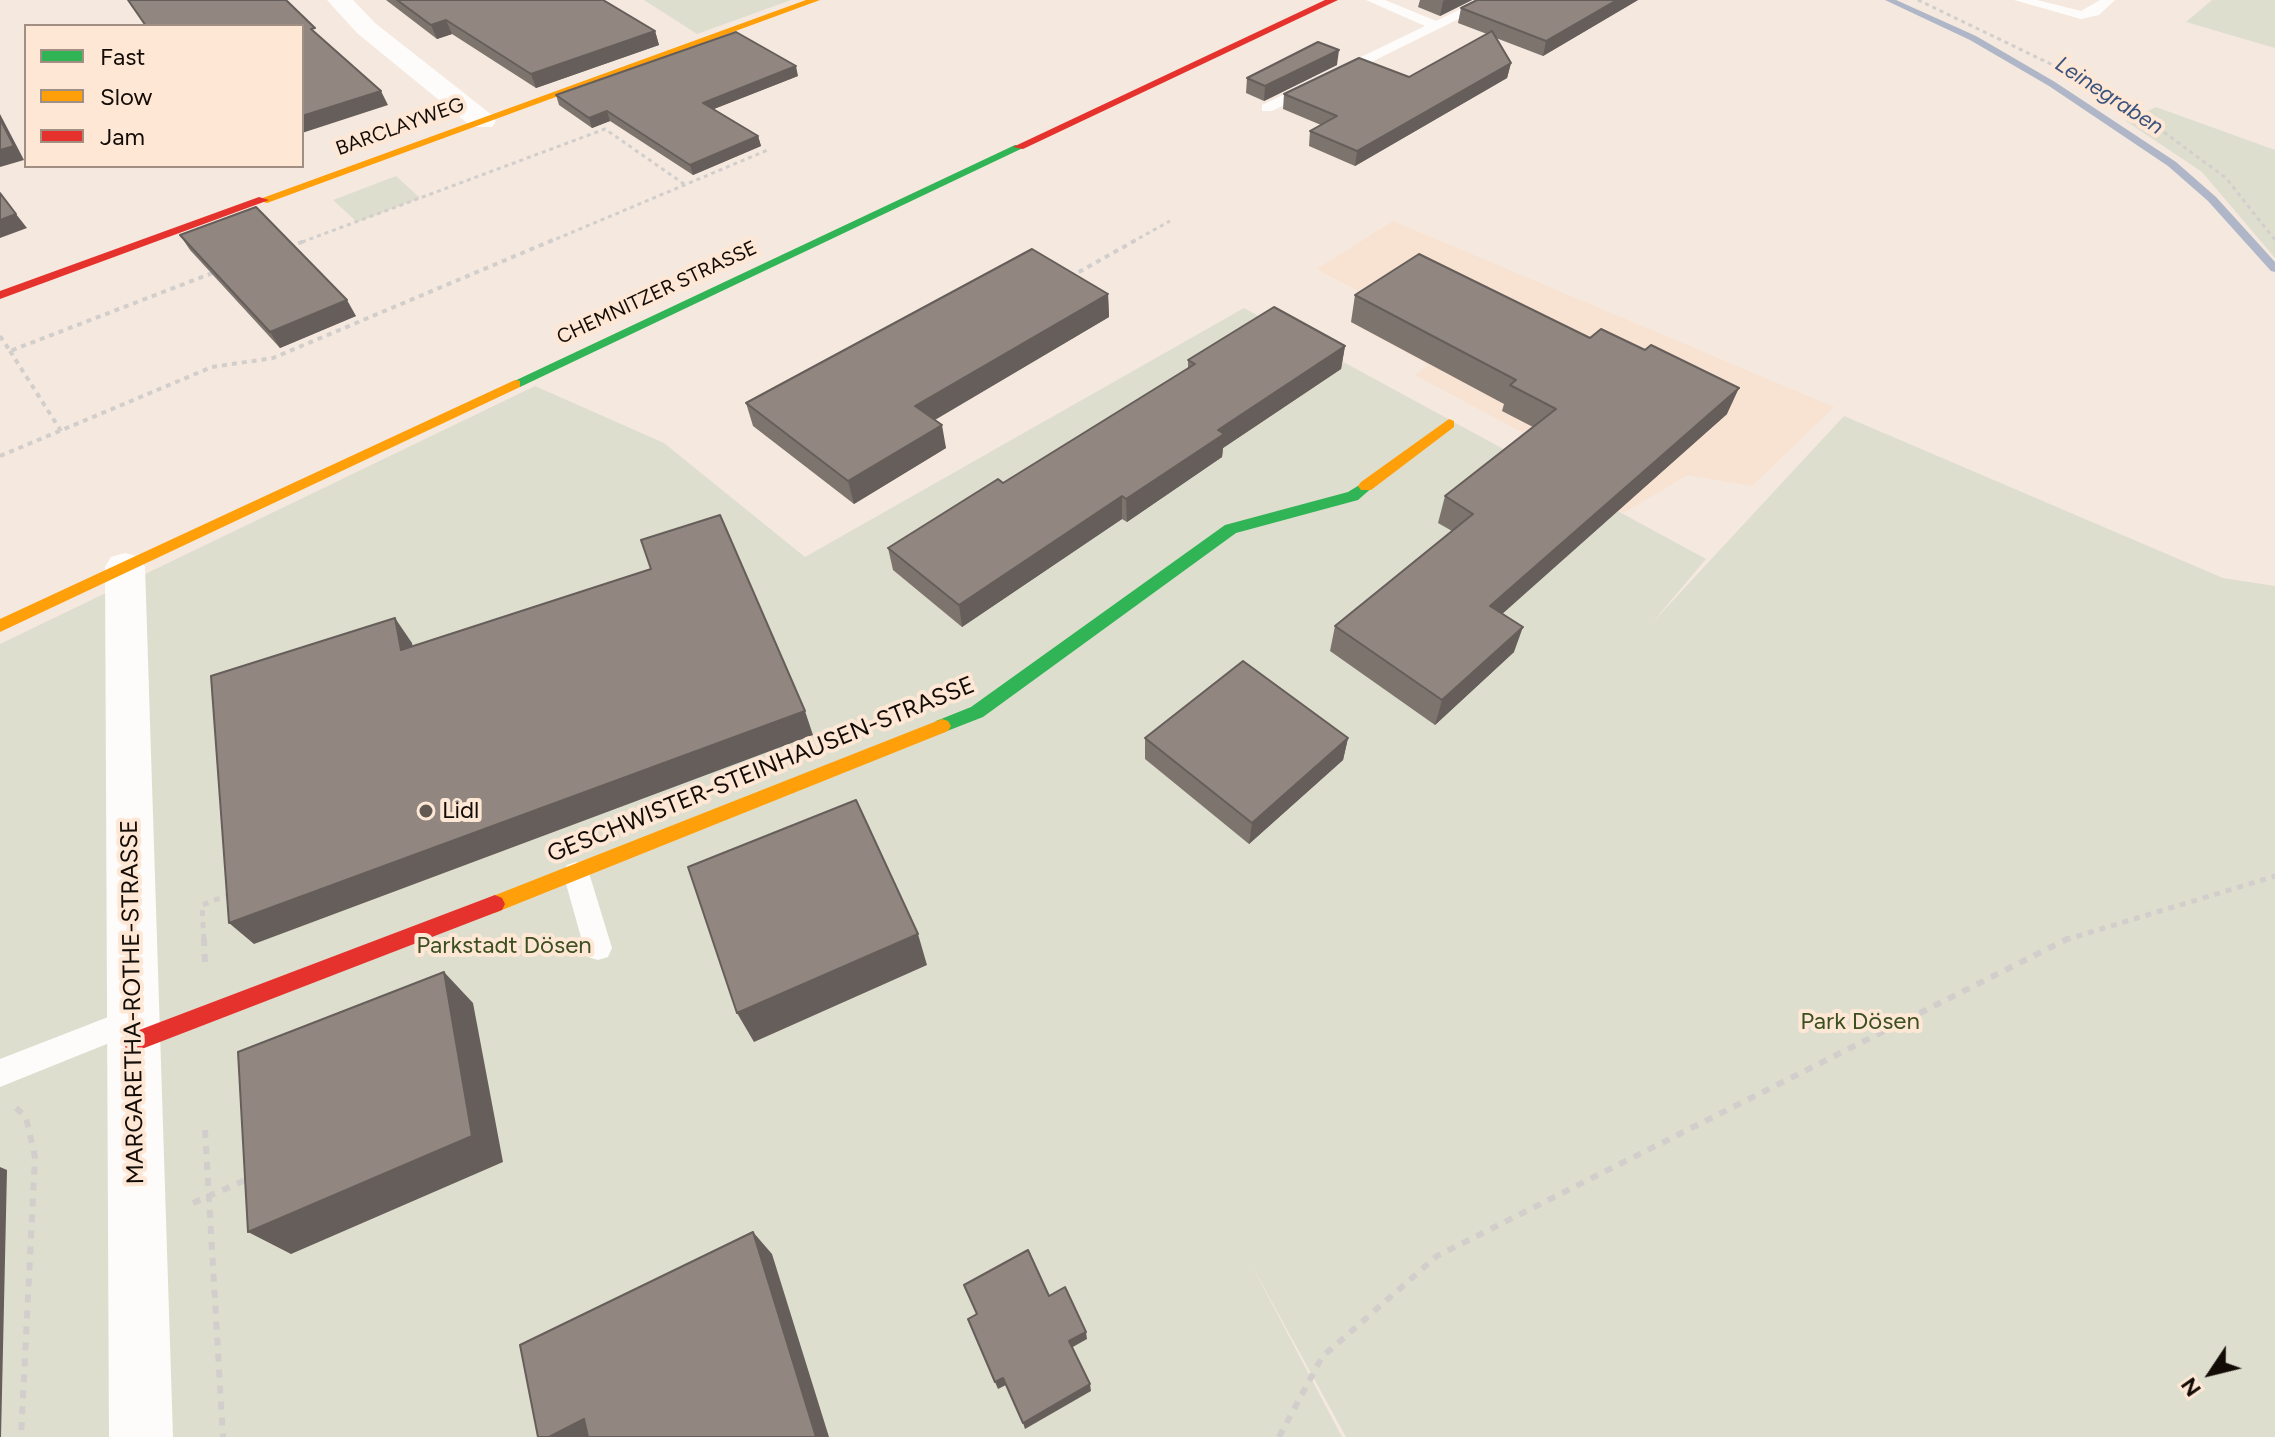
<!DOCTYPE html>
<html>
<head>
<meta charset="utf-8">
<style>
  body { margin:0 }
  #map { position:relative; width:2275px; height:1437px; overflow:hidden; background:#f5e8de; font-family:Figtree,sans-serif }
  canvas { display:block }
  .legend { position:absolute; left:24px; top:24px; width:280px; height:144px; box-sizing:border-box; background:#fee7d5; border:2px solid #a08f82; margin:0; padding:10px 14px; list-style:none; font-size:24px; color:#130c06 }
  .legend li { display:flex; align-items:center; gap:16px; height:40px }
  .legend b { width:40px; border:2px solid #a08f82 }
  .north { position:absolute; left:2171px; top:1333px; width:80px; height:80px; -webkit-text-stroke:6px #fee7d5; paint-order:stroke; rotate:235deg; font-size:22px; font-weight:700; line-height:32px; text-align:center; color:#130c06 }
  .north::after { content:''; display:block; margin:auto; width:28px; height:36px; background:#130c06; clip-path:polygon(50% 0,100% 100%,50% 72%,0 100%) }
</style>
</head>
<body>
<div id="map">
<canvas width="2275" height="1437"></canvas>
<ul class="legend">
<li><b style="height:10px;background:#30b455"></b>Fast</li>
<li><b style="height:10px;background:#ff9f0a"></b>Slow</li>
<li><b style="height:10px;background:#e5322d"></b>Jam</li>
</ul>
<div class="north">N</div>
</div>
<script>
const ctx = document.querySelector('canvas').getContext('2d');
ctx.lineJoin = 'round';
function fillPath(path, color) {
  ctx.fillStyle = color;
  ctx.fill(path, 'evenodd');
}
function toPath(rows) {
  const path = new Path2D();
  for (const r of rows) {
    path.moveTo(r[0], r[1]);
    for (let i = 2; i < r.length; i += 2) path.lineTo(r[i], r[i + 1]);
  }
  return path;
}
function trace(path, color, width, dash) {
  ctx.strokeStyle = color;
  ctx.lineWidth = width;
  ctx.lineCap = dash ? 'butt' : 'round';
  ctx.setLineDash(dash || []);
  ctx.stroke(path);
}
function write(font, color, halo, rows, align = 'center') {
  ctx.font = font + ' Figtree,sans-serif';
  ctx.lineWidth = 8;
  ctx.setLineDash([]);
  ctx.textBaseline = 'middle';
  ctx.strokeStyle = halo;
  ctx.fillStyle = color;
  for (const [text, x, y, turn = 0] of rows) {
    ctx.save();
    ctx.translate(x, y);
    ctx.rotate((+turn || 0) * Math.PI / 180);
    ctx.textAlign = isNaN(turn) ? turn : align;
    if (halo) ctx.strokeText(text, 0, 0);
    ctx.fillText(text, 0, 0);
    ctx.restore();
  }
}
const built = toPath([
  [1393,221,1834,407,1752,486,1688,475,1623,513,1535,466,1540,442,1415,375,1429,365,1350,322,1379,302,1317,269]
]);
const green = toPath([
  [644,0,791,0,697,34],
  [2212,0,2275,0,2275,48,2186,22],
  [2156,107,2275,150,2275,258,2202,172,2126,121],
  [396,176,420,198,357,222,333,200],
  [1244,308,1706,559,1652,623,1844,416,2223,578,2275,586,2275,1437,1346,1437,1251,1264,1342,1437,0,1437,0,644,535,386,664,443,805,557]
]);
const stream = toPath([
  [1885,0,1896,0,1976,36,2055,82,2176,162,2216,197,2275,262,2275,272,2271,271,2208,201,2168,166,2049,86,1970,40,1885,0]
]);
const pathFar3 = toPath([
  [1918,0,2111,93,2226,178,2275,240],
  [302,242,605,129,684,184],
  [549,242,770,149],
  [1132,242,1170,221]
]);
const pathFar2 = toPath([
  [289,247,307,240],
  [1070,277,1136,240],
  [0,336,10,351,215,272],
  [10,351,61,431],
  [0,456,212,367,273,358,553,240]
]);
const pathFar1 = toPath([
  [204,940,202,905,231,894],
  [2065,940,2275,876]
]);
const path = toPath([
  [204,938,205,964],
  [16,1108,26,1117,35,1157,21,1437],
  [205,1130,223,1437],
  [193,1203,250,1178],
  [1279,1437,1322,1357,1437,1256,2069,938]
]);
const lane = toPath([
  [1366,0,1385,0,1436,21,1479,0,1497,0,1272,111,1262,111,1262,105,1425,26,1366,0],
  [2014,0,2037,0,2081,11,2100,0,2115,0,2099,15,2081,19,2014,0],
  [576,862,585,865,589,873,612,948,608,957,598,960,588,957,584,948,563,873,567,865,576,862],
  [134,1007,144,1011,148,1020,144,1029,0,1087,0,1059,134,1007]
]);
const street = toPath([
  [327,0,353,0,375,23,492,115,496,121,492,127,472,127,357,33,327,0],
  [125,553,139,557,145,567,173,1437,109,1437,105,567,111,557,125,553]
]);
const fast = toPath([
  [1015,145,1025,147,520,387,510,387,508,384,1015,145],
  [1366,481,1374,486,1358,500,1236,533,983,717,942,733,936,731,933,726,936,721,971,707,1225,525,1348,492,1366,481]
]);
const slow = toPath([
  [806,0,820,0,267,203,257,200,806,0],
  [515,380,520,381,520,387,0,632,0,619,515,380],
  [1449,419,1454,421,1454,427,1371,490,1361,490,1358,486,1361,482,1449,419],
  [942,719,948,721,951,726,948,731,502,910,495,913,488,910,485,904,488,898,942,719]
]);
const jam = toPath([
  [1325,0,1338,0,1023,149,1013,147,1325,0],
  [259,197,269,200,0,299,0,291,259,197],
  [495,895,502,898,505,904,502,910,134,1052,126,1049,123,1042,126,1035,495,895]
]);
const wall = toPath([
  [386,0,603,0,655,31,659,45,536,88,452,34,437,39],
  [1420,0,1472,0,1440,16,1418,7],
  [1638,0,1543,56,1496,38,1511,63,1507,78,1355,166,1309,146,1310,131,1321,125,1283,109,1284,94,1409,77,1487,34,1458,23,1461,8],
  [1337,65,1264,101,1246,93,1247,78],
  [798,76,714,109,758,136,761,146,693,175,610,121,592,128,559,105,556,95],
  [180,235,356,316,280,348,190,250],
  [1108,294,1109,317,935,420,946,448,854,504,753,426,746,403],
  [1355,295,1727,414,1502,613,1514,652,1435,725,1330,651,1335,626,1452,531,1438,523,1445,496,1533,427,1502,411,1504,404,1351,322],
  [1345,346,1341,369,1223,448,1222,457,1127,522,1122,519,962,627,893,570,888,548,1003,483,1188,368,1188,360],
  [1145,738,1348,738,1343,760,1249,844,1145,759]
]);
const shadedWall = toPath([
  [1445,0,1472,0,1440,16,1443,1],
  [1617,0,1638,0,1543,56,1546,41],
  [446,20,452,34,437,39,431,25],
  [655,31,659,45,536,88,531,74],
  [1339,50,1337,65,1264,101,1265,86],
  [1511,63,1507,78,1355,166,1357,151],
  [796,66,798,76,706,112,703,103],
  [381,91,388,105,302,133,302,116],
  [607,111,610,121,592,128,589,118],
  [0,114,24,160,0,167],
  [758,136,761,146,693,175,690,165],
  [16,214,27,228,0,238,0,220],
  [1108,294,1109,317,919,429,915,406],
  [347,300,356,316,280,348,270,332],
  [1345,346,1341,369,1223,448,1222,457,1127,522,1126,499,1218,430],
  [1739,388,1727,414,1482,632,1490,606],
  [942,425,946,448,854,504,848,481],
  [1122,496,1122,519,962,627,959,605],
  [395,618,412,643,418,674,401,650],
  [1523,627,1514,652,1435,725,1442,700],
  [805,711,813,735,254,944,229,923],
  [1348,738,1343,760,1249,844,1252,823],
  [918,934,927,965,754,1042,737,1013],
  [444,972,473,1003,503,1162,291,1254,248,1232],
  [0,1167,7,1170,1,1437,0,1437],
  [753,1232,772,1254,829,1437,816,1437],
  [1086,1332,1087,1339,1071,1348,1069,1341],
  [1003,1378,1006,1385,998,1389,995,1382],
  [1090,1384,1091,1391,1025,1429,1023,1423],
  [584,1419,605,1437,549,1437]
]);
const building = toPath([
  [128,0,286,0,315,28,311,29,381,91,302,116,302,26,146,26,128,0],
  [397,0,603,0,655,31,531,74,446,20,431,25,397,0],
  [1477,0,1617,0,1546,41,1461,8,1477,0],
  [1492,31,1511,63,1357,151,1310,131,1337,116,1284,94,1359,58,1409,77,1492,31],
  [736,32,796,66,703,103,758,136,690,165,607,111,589,118,556,95,736,32],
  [1318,42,1339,50,1265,86,1247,78,1318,42],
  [0,119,14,146,0,150,0,119],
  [0,193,16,214,0,220,0,193],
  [256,207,347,300,270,332,180,235,256,207],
  [1032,249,1108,294,915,406,942,425,848,481,746,403,1032,249],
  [1419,254,1590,338,1601,329,1645,350,1651,345,1739,388,1490,606,1523,627,1442,700,1335,626,1473,514,1445,496,1556,409,1510,385,1516,380,1355,295,1419,254],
  [1274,307,1345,346,1218,430,1224,434,1126,499,1122,496,959,605,888,548,998,479,1003,483,1195,364,1188,360,1274,307],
  [720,515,805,711,229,923,211,676,395,618,401,650,651,569,641,540,720,515],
  [1243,661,1348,738,1252,823,1145,738,1243,661],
  [856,800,918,934,737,1013,688,867,856,800],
  [444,972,472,1136,248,1232,238,1052,444,972],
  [753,1232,816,1437,588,1437,584,1419,549,1437,538,1437,520,1345,753,1232],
  [1028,1250,1049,1296,1065,1287,1086,1332,1069,1341,1090,1384,1023,1423,1003,1378,995,1382,968,1319,977,1314,964,1285,1028,1250]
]);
const markers = [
  [426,811,8,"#625952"]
];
const farStreetnames = [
  ["BARCLAYWEG",400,127,-20],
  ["CHEMNITZER STRASSE",657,293,-25]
];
const farWaternames = [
  ["Leinegraben",2109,96,33]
];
const streetNames = [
  ["GESCHWISTER-STEINHAUSEN-STRASSE",761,770,-22],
  ["MARGARETHA-ROTHE-STRASSE",133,1002,-91]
];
const poiNames = [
  ["Lidl",442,811]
];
const parkNames = [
  ["Parkstadt Dösen",504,946],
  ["Park Dösen",1860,1022]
];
fillPath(built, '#f8e2d1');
fillPath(green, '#dedecf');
fillPath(stream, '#aeb6c7');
trace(pathFar3, '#d2cecc', 3, [4, 4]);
trace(pathFar2, '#d2cecc', 4, [5, 5]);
trace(pathFar1, '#d2cecc', 5, [6, 6]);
trace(path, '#d2cecc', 6, [8, 8]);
fillPath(lane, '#fefcfa');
fillPath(street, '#fefcfa');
fillPath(fast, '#30b455');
fillPath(slow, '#ff9f0a');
fillPath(jam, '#e5322d');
fillPath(wall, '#7d746e');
fillPath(shadedWall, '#665e5a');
fillPath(building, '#918780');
trace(building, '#665e5a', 2);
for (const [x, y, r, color] of markers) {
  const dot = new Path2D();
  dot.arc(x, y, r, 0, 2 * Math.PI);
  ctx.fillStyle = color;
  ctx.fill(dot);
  trace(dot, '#fee7d5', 3);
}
write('20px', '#130c06', '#fee7d5', farStreetnames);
write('italic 22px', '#39537d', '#fee7d5', farWaternames);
write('24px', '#130c06', '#fee7d5', streetNames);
write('24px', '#130c06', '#fee7d5', poiNames, 'left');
write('24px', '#3b5020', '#fee7d5', parkNames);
</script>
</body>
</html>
